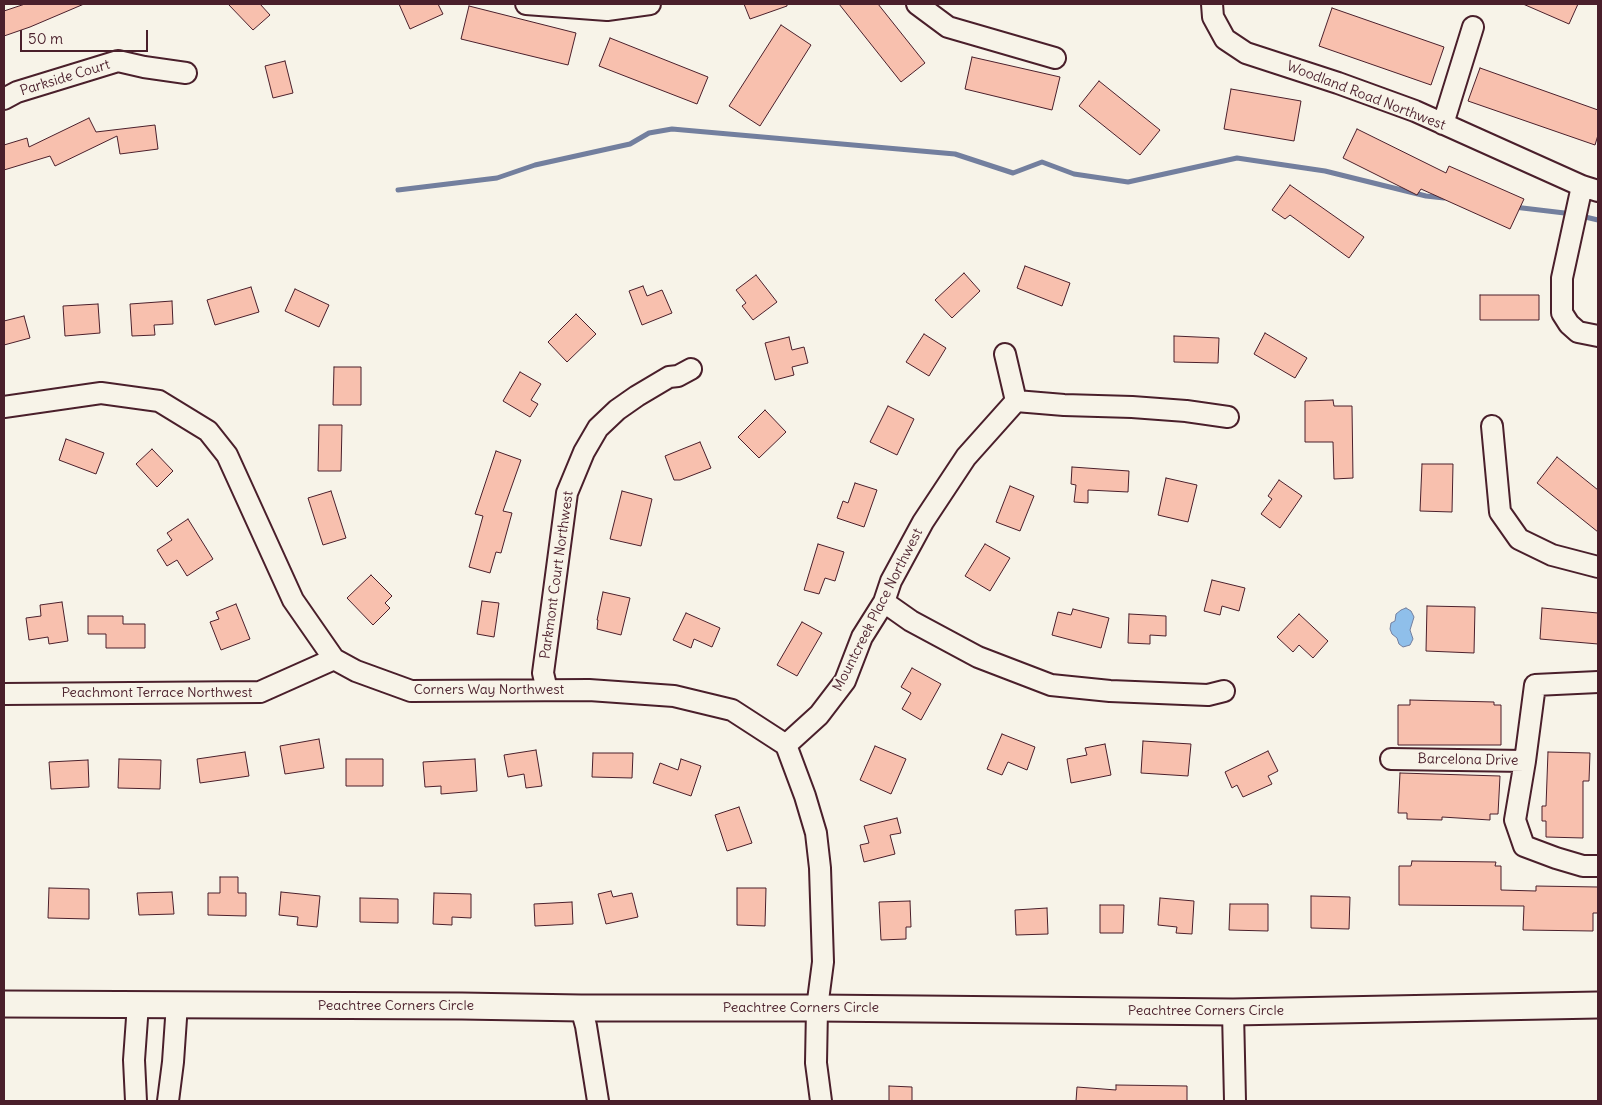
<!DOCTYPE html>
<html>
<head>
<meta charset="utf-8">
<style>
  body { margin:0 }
  #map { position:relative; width:1602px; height:1105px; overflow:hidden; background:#f7f3e8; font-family:Delius,sans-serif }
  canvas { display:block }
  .frame { position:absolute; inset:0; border:5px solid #4a1f2b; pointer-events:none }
  .scale { position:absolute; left:20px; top:30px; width:128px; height:22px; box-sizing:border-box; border:2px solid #4a1f2b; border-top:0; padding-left:6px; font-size:15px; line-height:18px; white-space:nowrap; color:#4a1f2b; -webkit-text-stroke:4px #f7f3e8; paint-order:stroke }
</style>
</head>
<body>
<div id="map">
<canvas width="1602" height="1105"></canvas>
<div class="frame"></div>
<div class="scale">50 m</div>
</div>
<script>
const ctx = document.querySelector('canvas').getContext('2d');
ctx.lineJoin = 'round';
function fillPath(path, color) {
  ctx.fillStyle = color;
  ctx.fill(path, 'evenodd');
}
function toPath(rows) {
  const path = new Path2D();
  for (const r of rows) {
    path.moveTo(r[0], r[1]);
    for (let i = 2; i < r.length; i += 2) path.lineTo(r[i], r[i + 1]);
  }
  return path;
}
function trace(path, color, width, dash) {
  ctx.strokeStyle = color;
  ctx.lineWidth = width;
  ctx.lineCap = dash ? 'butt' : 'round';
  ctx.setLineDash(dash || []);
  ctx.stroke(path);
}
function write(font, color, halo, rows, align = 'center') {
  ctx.font = font + ' Delius,sans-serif';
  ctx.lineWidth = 4;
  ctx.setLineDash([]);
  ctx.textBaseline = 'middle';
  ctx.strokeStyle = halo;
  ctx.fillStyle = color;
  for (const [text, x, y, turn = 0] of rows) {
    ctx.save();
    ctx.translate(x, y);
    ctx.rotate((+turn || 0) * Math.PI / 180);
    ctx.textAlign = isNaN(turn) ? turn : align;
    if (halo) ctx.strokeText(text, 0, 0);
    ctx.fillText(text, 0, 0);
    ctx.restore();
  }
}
const water = toPath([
  [1406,608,1411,611,1414,617,1410,630,1413,639,1410,645,1403,647,1399,644,1397,638,1392,634,1390,629,1391,623,1395,621,1396,614,1401,610,1406,608]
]);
const stream = toPath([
  [398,190,497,178,535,165,630,144,649,133,672,129,955,154,1013,173,1042,162,1074,174,1128,182,1237,158,1325,171,1426,196,1444,198],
  [1514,207,1573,214],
  [1581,216,1598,220]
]);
const building = toPath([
  [25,4,84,4,30,27,4,36,4,11,25,4],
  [228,4,260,4,270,15,253,30,228,4],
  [399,4,438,4,443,14,410,29,399,4],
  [744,4,787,4,787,6,750,19,744,4],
  [839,4,878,4,925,63,901,82,839,4],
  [1523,4,1578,4,1569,24,1523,4],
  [469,6,576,33,568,65,461,39,469,6],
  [1332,8,1444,47,1431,85,1319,46,1332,8],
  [781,25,811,45,760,126,729,106,781,25],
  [610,38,708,77,697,104,599,66,610,38],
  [972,57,1060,77,1052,110,965,89,972,57],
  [285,61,293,93,273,98,265,66,285,61],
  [1480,68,1598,110,1598,135,1595,145,1468,101,1480,68],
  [1099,81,1160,130,1140,155,1079,106,1099,81],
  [1231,89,1301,101,1294,141,1224,129,1231,89],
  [89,118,96,132,155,125,158,149,120,154,117,136,55,166,50,156,4,170,4,145,27,138,29,147,89,118],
  [1357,129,1446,173,1449,166,1524,199,1510,229,1421,189,1417,195,1343,158,1357,129],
  [1290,185,1364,237,1349,258,1290,215,1285,219,1272,210,1290,185],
  [1025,266,1070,283,1062,306,1017,288,1025,266],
  [964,273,980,291,952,318,935,300,964,273],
  [756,275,777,302,753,320,742,306,746,303,736,290,756,275],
  [643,286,647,296,662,290,672,313,642,325,629,291,643,286],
  [251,287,259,312,215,325,207,300,251,287],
  [295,289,329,305,319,327,285,311,295,289],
  [1480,295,1539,295,1539,320,1480,320,1480,295],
  [172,301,173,324,154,325,155,335,132,336,130,304,172,301],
  [98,304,100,333,65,336,63,306,98,304],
  [576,314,596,334,567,362,548,342,576,314],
  [24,316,30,338,4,345,4,321,24,316],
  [1265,333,1307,358,1295,378,1254,354,1265,333],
  [924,334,946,348,929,376,906,362,924,334],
  [1174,336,1219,338,1218,363,1174,362,1174,336],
  [789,337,792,350,804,347,808,363,792,367,794,375,775,380,765,343,789,337],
  [334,367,361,367,361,405,333,405,334,367],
  [520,372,541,384,531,400,538,404,530,417,503,401,520,372],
  [1333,400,1334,406,1352,406,1353,478,1334,479,1333,442,1305,442,1305,401,1333,400],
  [888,406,914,419,897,455,870,442,888,406],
  [765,410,786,432,759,458,738,437,765,410],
  [319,425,342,425,341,471,318,471,319,425],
  [66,439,104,453,96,474,59,460,66,439],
  [700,442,711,468,680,480,674,480,665,456,700,442],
  [152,449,173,471,157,487,136,464,152,449],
  [496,451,521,460,503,511,512,513,501,553,496,552,490,573,469,567,483,516,475,514,496,451],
  [1557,457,1598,490,1598,532,1537,483,1557,457],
  [1422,464,1453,464,1452,512,1420,511,1422,464],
  [1072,467,1129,471,1128,492,1088,490,1088,503,1074,502,1076,485,1071,484,1072,467],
  [1166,478,1197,485,1188,522,1158,515,1166,478],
  [1279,480,1302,496,1280,528,1261,514,1272,499,1268,496,1279,480],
  [855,483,877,490,864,527,837,518,843,501,848,503,855,483],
  [1010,486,1034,496,1020,531,996,522,1010,486],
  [331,491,346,538,323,545,308,498,331,491],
  [622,491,652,499,641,546,610,539,622,491],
  [188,519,213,559,187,576,177,560,167,566,157,550,172,540,167,533,188,519],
  [818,544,844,552,835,581,825,578,819,594,804,590,818,544],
  [985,544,1010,558,990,591,965,576,985,544],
  [371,575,392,596,385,603,390,608,373,625,347,598,371,575],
  [1212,580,1245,588,1239,611,1222,606,1220,615,1204,611,1212,580],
  [603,592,630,598,621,635,597,629,598,620,597,620,603,592],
  [482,601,499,603,494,637,477,634,482,601],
  [62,602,68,641,49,644,48,637,29,640,26,618,41,616,40,605,62,602],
  [236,604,250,639,221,650,210,622,219,619,216,612,236,604],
  [1427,606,1475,607,1474,653,1426,651,1427,606],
  [1542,608,1598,613,1598,644,1540,639,1542,608],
  [1073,609,1109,618,1101,648,1052,635,1058,612,1071,615,1073,609],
  [686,613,720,628,712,647,694,639,691,648,673,640,686,613],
  [1129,614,1166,616,1166,636,1150,635,1150,644,1128,643,1129,614],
  [1299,614,1328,641,1313,658,1299,645,1293,652,1277,637,1299,614],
  [88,616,123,616,123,624,145,624,145,648,106,648,106,634,88,634,88,616],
  [802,622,822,633,797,676,777,665,802,622],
  [912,668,941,684,921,720,902,709,911,693,901,687,912,668],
  [1410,700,1494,702,1494,705,1501,705,1501,745,1398,745,1398,705,1410,705,1410,700],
  [1002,734,1035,747,1027,770,1008,762,1002,775,987,769,1002,734],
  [319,739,324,768,285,774,280,746,319,739],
  [1143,741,1191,744,1188,776,1141,773,1143,741],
  [1105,744,1111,775,1071,783,1067,759,1087,755,1085,748,1105,744],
  [875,746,906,759,891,794,860,780,875,746],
  [536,750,542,786,526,788,524,774,508,777,504,755,536,750],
  [1268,751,1278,771,1268,776,1272,784,1243,797,1237,785,1232,788,1225,772,1268,751],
  [245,752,249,776,200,783,197,759,245,752],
  [1548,752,1590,753,1589,781,1583,781,1583,838,1546,837,1546,821,1542,821,1542,806,1546,806,1548,752],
  [593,753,633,753,632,778,592,777,593,753],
  [119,759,161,760,160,789,118,788,119,759],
  [346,759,383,759,383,786,346,786,346,759],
  [475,759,477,791,441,794,441,786,425,787,423,762,475,759],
  [681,759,701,766,691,796,653,783,660,763,678,770,681,759],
  [88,760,89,787,51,789,49,762,88,760],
  [1400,773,1500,776,1498,814,1490,814,1490,820,1442,817,1442,820,1407,819,1407,813,1398,813,1400,773],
  [739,807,752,843,727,851,715,815,739,807],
  [897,818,901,833,890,835,895,854,864,862,860,845,869,843,864,826,897,818],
  [1412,861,1496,862,1495,866,1501,866,1501,890,1536,891,1536,886,1598,887,1598,913,1593,913,1593,931,1523,930,1524,906,1399,905,1399,866,1411,866,1412,861],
  [220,877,238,877,238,893,246,893,246,916,208,915,208,893,220,893,220,877],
  [49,888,89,889,89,919,48,918,49,888],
  [737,888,766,888,765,926,737,925,737,888],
  [611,891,613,897,632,893,638,917,606,924,598,894,611,891],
  [172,892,174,914,139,915,137,893,172,892],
  [281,892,320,896,317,927,297,925,298,917,279,915,281,892],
  [434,893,471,894,471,918,452,917,452,925,433,924,434,893],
  [1311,896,1350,897,1349,929,1311,928,1311,896],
  [360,898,398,899,398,923,360,922,360,898],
  [1160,898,1194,901,1192,934,1176,933,1177,927,1158,925,1160,898],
  [910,901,911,927,906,927,906,939,881,940,879,902,910,901],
  [572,902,573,924,535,926,534,904,572,902],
  [1230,904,1268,904,1268,931,1229,930,1230,904],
  [1100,905,1124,905,1123,933,1100,933,1100,905],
  [1047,908,1048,934,1016,935,1015,910,1047,908],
  [1116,1085,1187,1086,1187,1101,1076,1101,1077,1087,1116,1090,1116,1085],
  [889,1086,912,1087,912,1101,889,1101,889,1086]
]);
const minor = toPath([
  [526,4,607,10,650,4],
  [917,4,948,27,1055,58],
  [1212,4,1213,17,1225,39,1246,53,1338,83,1415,111,1582,186,1598,191],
  [4,99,17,92,118,61,144,67,186,73],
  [1443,124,1473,27],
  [1582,186,1562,278,1562,313,1569,324,1578,332,1598,336],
  [1005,354,1016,401],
  [4,407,101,393,159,401,208,431,227,455,293,600,334,659,356,671,411,691,589,690,674,696,732,710,786,745,805,796,816,833,820,868,823,962,817,1008,816,1063,821,1101],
  [1492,426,1500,512,1519,539,1552,555,1598,567],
  [884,602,911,621,978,657,1051,685,1110,691,1208,695,1224,691],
  [1598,682,1535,685,1525,761,1515,820,1524,846,1556,858,1583,866,1598,866],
  [547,690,543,673,567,493,584,452,598,428,617,410,637,396,669,377,678,376,691,369],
  [4,694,260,692,334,659],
  [786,745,819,715,845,681,862,637,884,602,891,581,923,522,966,457,1016,401,1064,405,1132,407,1186,411,1228,417],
  [1391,759,1525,761],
  [581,1008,586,1026,598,1101],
  [1233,1012,1235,1101],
  [136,1101,134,1060,138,1004],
  [168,1101,173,1062,177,1004]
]);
const tertiary = toPath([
  [4,1004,462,1006,581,1008,817,1008,1233,1012,1598,1005]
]);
const streetNames = [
  ["Parkside Court",65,78,-17],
  ["Woodland Road Northwest",1366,96,21],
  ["Parkmont Court Northwest",557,575,-82],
  ["Mountcreek Place Northwest",878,610,-63],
  ["Corners Way Northwest",489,690],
  ["Peachmont Terrace Northwest",157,693],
  ["Barcelona Drive",1468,760,1],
  ["Peachtree Corners Circle",396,1006],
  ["Peachtree Corners Circle",801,1008],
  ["Peachtree Corners Circle",1206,1011]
];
fillPath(water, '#8fbfea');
trace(water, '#737f9e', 1);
trace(stream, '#737f9e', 5);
fillPath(building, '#f8c0ae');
trace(building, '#4a1f2b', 1);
trace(minor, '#4a1f2b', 24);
trace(tertiary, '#4a1f2b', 29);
trace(minor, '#f7f3e8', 20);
trace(tertiary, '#f7f3e8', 25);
write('14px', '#4a1f2b', '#f7f3e8', streetNames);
</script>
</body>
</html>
